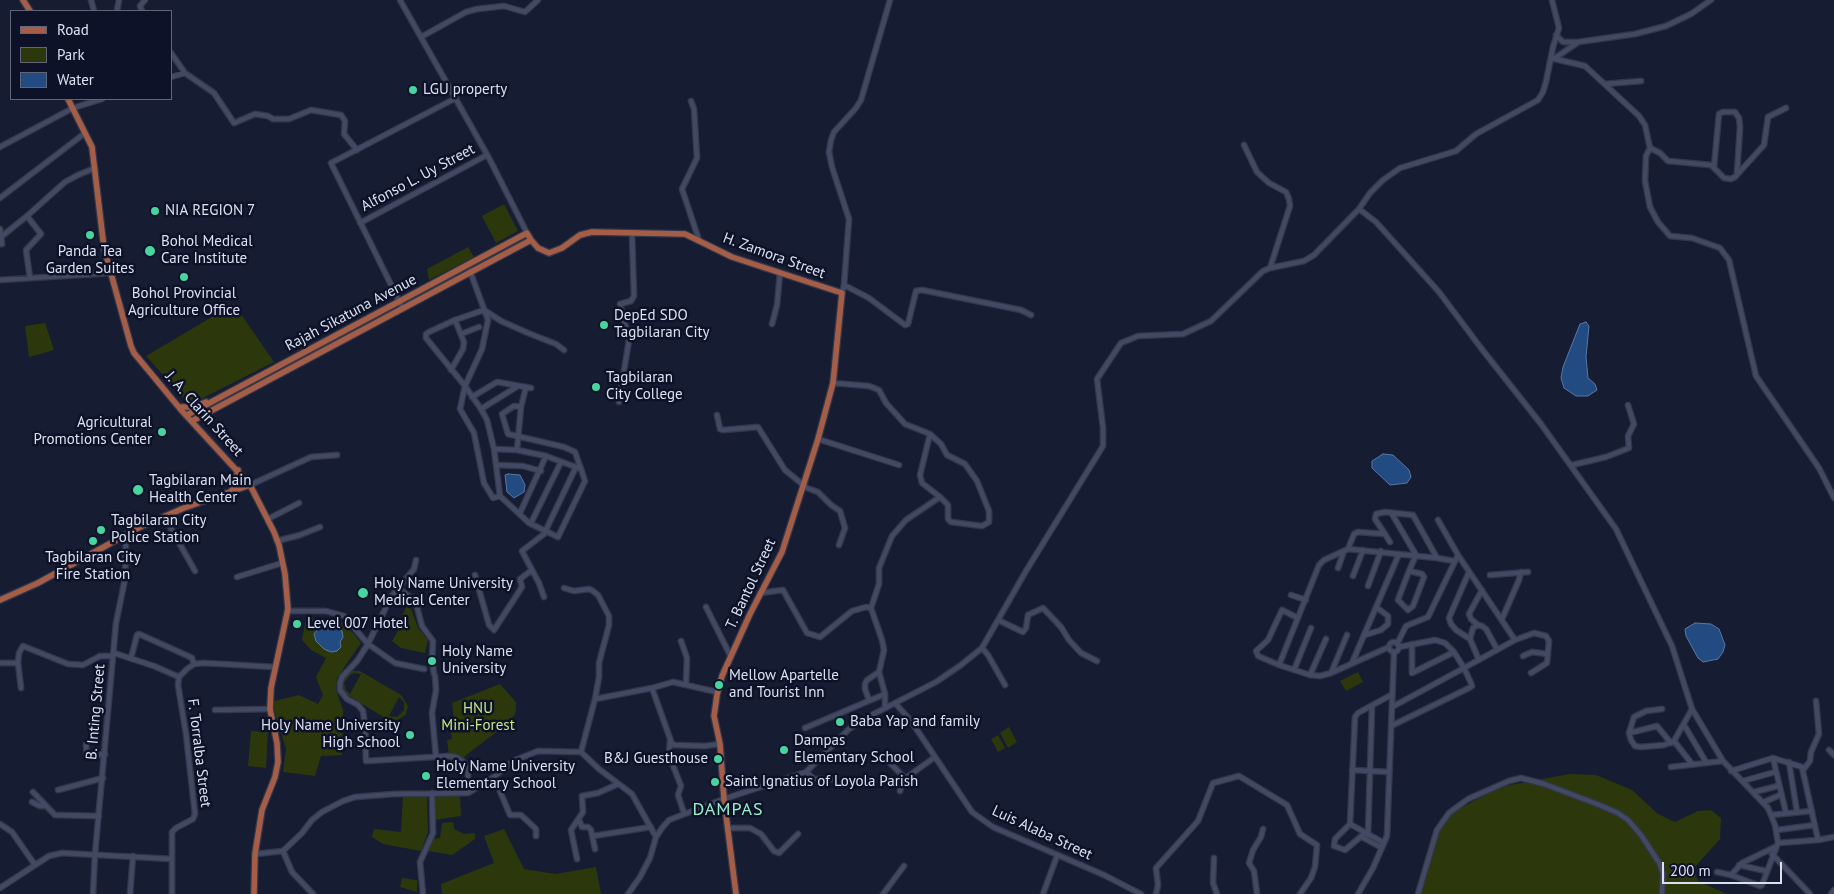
<!DOCTYPE html>
<html>
<head>
<meta charset="utf-8">
<style>
  body { margin:0 }
  #map { position:relative; width:1834px; height:894px; overflow:hidden; background:#161c32; font-family:"PT Sans",sans-serif }
  canvas { display:block }
  .legend { position:absolute; left:10px; top:10px; width:162px; height:90px; box-sizing:border-box; background:#0d1228; border:1px solid #606578; margin:0; padding:6px 9px; list-style:none; font-size:15px; color:#dce1f1 }
  .legend li { display:flex; align-items:center; gap:10px; height:25px }
  .legend b { width:25px; border:1px solid #606578 }
  .scale { position:absolute; left:1662px; top:862px; width:120px; height:22px; box-sizing:border-box; border:2px solid #dce1f1; border-top:0; padding-left:6px; font-size:15px; line-height:18px; white-space:nowrap; color:#dce1f1; -webkit-text-stroke:4px #0d1228; paint-order:stroke }
</style>
</head>
<body>
<div id="map">
<canvas width="1834" height="894"></canvas>
<ul class="legend">
<li><b style="height:6px;background:#a45e47"></b>Road</li>
<li><b style="height:14px;background:#2c380c"></b>Park</li>
<li><b style="height:14px;background:#224b82"></b>Water</li>
</ul>
<div class="scale">200 m</div>
</div>
<script>
const ctx = document.querySelector('canvas').getContext('2d');
ctx.lineJoin = 'round';
function fillPath(path, color) {
  ctx.fillStyle = color;
  ctx.fill(path, 'evenodd');
}
function toPath(rows) {
  const path = new Path2D();
  for (const r of rows) {
    if (r.length === 3) {
      path.moveTo(r[0] + r[2], r[1]);
      path.arc(r[0], r[1], r[2], 0, 2 * Math.PI);
      continue;
    }
    path.moveTo(r[0], r[1]);
    for (let i = 2; i < r.length; i += 2) path.lineTo(r[i], r[i + 1]);
  }
  return path;
}
function trace(path, color, width, dash) {
  ctx.strokeStyle = color;
  ctx.lineWidth = width;
  ctx.lineCap = dash ? 'butt' : 'round';
  ctx.setLineDash(dash || []);
  ctx.stroke(path);
}
function write(font, color, halo, rows, align = 'center') {
  ctx.font = font + ' "PT Sans",sans-serif';
  ctx.lineWidth = 5;
  ctx.setLineDash([]);
  ctx.textBaseline = 'middle';
  ctx.strokeStyle = halo;
  ctx.fillStyle = color;
  for (const [text, x, y, turn = 0] of rows) {
    ctx.save();
    ctx.translate(x, y);
    ctx.rotate((+turn || 0) * Math.PI / 180);
    ctx.textAlign = isNaN(turn) ? turn : align;
    if (halo) ctx.strokeText(text, 0, 0);
    ctx.fillText(text, 0, 0);
    ctx.restore();
  }
}
const green = toPath([
  [504,204,518,231,496,243,482,216],
  [468,247,474,257,429,280,427,269],
  [234,304,274,362,195,402,187,402,146,356],
  [45,323,54,350,29,357,25,326],
  [406,607,411,609,418,628,428,640,425,653,401,648,392,641,398,631,396,629],
  [306,619,329,619,339,620,354,634,361,643,337,678,336,690,343,710,342,755,321,756,315,776,283,772,286,749,274,709,274,701,299,695,318,704,323,695,316,677,326,658,311,650,302,640],
  [352,671,360,671,401,695,408,706,406,715,396,721,387,719,346,694,342,688,341,683,343,677],
  [354,673,361,674,350,694,346,690,344,683,350,675],
  [399,697,404,702,404,710,397,717,389,716],
  [1358,672,1363,682,1346,691,1340,681],
  [500,684,516,702,516,710,514,716,508,723,465,756,462,763,450,763,447,740,452,739,450,729,455,728,452,703],
  [1009,727,1017,742,1008,748,1000,733],
  [251,731,268,732,266,768,248,766],
  [998,735,1005,748,998,752,991,739],
  [1570,774,1596,775,1632,790,1658,814,1675,822,1698,811,1711,810,1721,818,1720,839,1693,869,1698,881,1727,894,1421,894,1437,838,1445,820,1453,812,1491,792,1510,785],
  [403,796,427,796,428,832,421,851,383,844,372,837,374,829,401,832],
  [434,796,460,796,461,816,435,820],
  [453,822,454,829,464,834,475,833,475,839,452,855,428,851,432,839,440,838,442,823],
  [504,829,524,869,556,874,596,867,601,894,442,894,441,884,494,863,484,836],
  [402,878,417,880,417,892,400,887]
]);
const water = toPath([
  [1586,322,1589,326,1586,357,1588,378,1595,384,1597,390,1588,396,1576,396,1564,388,1561,378,1563,367,1580,324,1586,322],
  [1383,454,1393,455,1409,470,1411,477,1407,483,1390,485,1372,468,1372,461,1383,454],
  [508,474,520,475,525,485,524,492,514,498,507,492,505,475,508,474],
  [1695,623,1711,624,1719,629,1725,645,1723,652,1718,659,1703,662,1698,658,1686,636,1685,629,1695,623],
  [325,626,335,626,342,631,343,637,340,642,341,647,337,651,331,652,324,649,316,641,314,634,317,630,325,626]
]);
const minor = toPath([
  [91,0,94,11],
  [400,0,489,158,527,233],
  [117,11,119,0],
  [142,11,140,6,145,0],
  [1556,35,1563,42,1578,42,1635,34,1666,26,1691,14,1711,0],
  [421,37,466,12,477,9,504,6,525,12,538,0],
  [171,53,185,73],
  [1551,58,1585,66,1639,116,1645,125,1650,148,1646,156,1645,181,1650,207,1658,222,1670,236,1692,238,1720,248,1729,260,1756,376,1819,468,1834,498],
  [1555,58,1577,43],
  [171,77,185,73,214,93,234,123,255,114,268,116,273,119,289,119,311,110,341,115,345,121,344,134,357,150],
  [1605,84,1641,81],
  [691,101,694,109,697,158,682,189,699,240],
  [1244,145,1257,172,1269,183,1286,192,1289,199,1290,206,1270,268],
  [0,147,73,108,102,99],
  [1650,148,1660,153,1668,161,1711,165,1724,178,1731,179,1735,177,1764,145,1768,117,1786,108],
  [1714,167,1719,114,1723,112,1735,112,1739,118,1740,127,1737,173],
  [0,198,85,133],
  [1359,209,1376,222,1439,292,1481,348,1541,424,1616,529,1672,646,1692,709,1723,761,1768,808,1775,825,1778,843,1762,885,1760,886,1731,875,1717,872],
  [360,223,487,155],
  [0,229,2,244,0,244],
  [1,237,27,216],
  [470,271,488,320,482,349,465,386,460,409,474,433,484,483,493,498,500,496],
  [30,278,26,250,41,234,27,216,65,182,78,175,95,168],
  [0,280,110,273],
  [844,285,869,298,905,325,908,324,916,291,922,290,1021,310,1031,315],
  [842,293,844,285,849,219,832,167,829,152,831,140,834,132,856,108,861,100,890,0],
  [403,309,331,163,456,98],
  [772,324,777,305,780,273],
  [461,334,479,327],
  [451,370,463,349,464,342,455,320],
  [833,383,869,386,879,390,886,403,905,424,930,434,941,444,947,455,965,464,977,481,989,511,989,522,982,526,951,522,948,519,948,505,940,497],
  [472,397,497,382,531,388],
  [619,402,629,340,620,304,631,301,634,296,632,234],
  [521,407,514,406,502,414,508,434,564,447,575,452,581,469],
  [481,409,518,386],
  [717,415,720,429,723,430,758,427,785,470,807,488,818,492,831,505,840,511,845,528,839,545],
  [818,439,899,465],
  [494,449,500,496,529,523,558,537,585,481,581,469,546,456,517,450,494,449,487,420,481,409,465,386,426,338,426,334,429,332,455,320,484,310,501,321,528,333,556,344,564,350],
  [517,450,521,407,526,387],
  [497,465,523,466,541,471],
  [1572,465,1606,457,1629,448,1628,436,1634,424,1628,405],
  [250,485,311,457,337,455],
  [520,513,546,456],
  [1392,514,1416,555,1409,571,1399,597,1398,600,1408,610,1413,606,1424,577,1422,574,1409,571],
  [164,516,195,571],
  [268,519,299,503],
  [1438,520,1458,555,1515,640],
  [531,523,561,462],
  [1385,534,1390,542],
  [277,541,300,535,320,527],
  [1437,558,1454,561],
  [416,560,414,569,391,597,368,644,357,661,342,677,340,683,340,690,347,699,358,705,363,711,365,725,366,761,449,756,456,757,465,763,468,768,468,793],
  [1338,568,1344,551],
  [532,570,539,583,544,597],
  [1469,572,1449,618,1451,624,1456,630,1470,639],
  [475,575,489,625,494,630,522,587,520,579,532,570,522,551,544,534,576,467],
  [1490,575,1528,572],
  [1353,576,1363,550],
  [237,577,282,563],
  [1368,586,1381,551],
  [398,588,410,597,416,603,422,626,433,641,432,660,434,674],
  [564,588,574,591,589,589,593,591,598,595,609,616,609,625,599,663,599,677,595,699,581,752],
  [760,593,783,590,807,633,820,637,852,611,866,607,871,608,879,584,879,568,892,536,906,520,940,497,922,483,920,475,930,434],
  [1291,595,1306,600],
  [706,607,731,657],
  [871,608,882,640,884,650,879,672,885,694],
  [287,611,326,611,344,616,368,644,395,663,424,669],
  [1298,618,1282,610,1268,640,1256,651,1258,656,1279,665,1310,675,1320,676,1331,673,1389,647],
  [1502,619,1519,580,1521,572],
  [998,620,1023,632,1026,628,1028,615,1043,608,1061,627,1069,640,1081,653,1097,661],
  [1478,625,1471,619,1469,614,1482,590],
  [1365,635,1381,630,1388,624,1388,616,1376,607],
  [681,641,687,658,686,684],
  [1394,647,5],
  [1397,644,1406,626,1428,617,1458,555],
  [1412,644,1412,673,1454,652],
  [982,648,988,655,1005,685],
  [114,653,154,666,179,677],
  [1523,656,1532,652,1548,654],
  [131,658,137,635,139,634,188,656,192,658,194,664],
  [1479,660,1470,639,1473,628,1478,625,1482,626,1486,629,1497,649],
  [0,663,18,663,19,653,23,646,68,664,83,665,100,656,113,656],
  [18,663,21,688],
  [1352,663,1399,554],
  [1279,665,1319,565,1324,560,1348,549,1437,558,1413,515,1385,512,1376,514,1375,519,1385,534,1358,532,1354,534,1348,549],
  [1294,670,1311,628],
  [1331,673,1347,635],
  [1310,675,1326,639],
  [435,676,436,690,432,713,436,757],
  [652,688,672,744,675,745,704,746,720,744],
  [595,699,652,688,673,682,717,692],
  [869,700,865,689,865,684,867,680,879,672],
  [895,703,911,721,972,812,993,827,1104,875,1141,894],
  [1392,707,1464,668,1454,652,1445,643,1435,640,1399,647],
  [1662,709,1646,711,1634,717,1629,733,1631,740,1635,746,1641,747,1664,745,1674,741,1692,709],
  [215,710,270,709],
  [1684,725,1706,762],
  [1391,726,1469,688,1472,686,1471,683,1464,668,1515,640,1534,633,1546,636,1549,641,1547,663,1531,673],
  [805,728,885,694,885,708],
  [1629,733,1657,726,1671,743],
  [670,741,669,755,681,786,678,795,684,813],
  [1674,741,1692,764],
  [86,745,87,756,105,754],
  [1829,750,1834,755],
  [885,758,905,778],
  [1773,758,1786,813],
  [1789,762,1797,812],
  [1671,767,1723,761],
  [1804,769,1810,761,1811,752,1819,734,1816,701],
  [1352,770,1389,772],
  [1731,771,1773,758,1802,767,1818,840],
  [806,772,814,779,836,779],
  [494,777,510,815,521,815,536,829,536,836],
  [1743,781,1775,772],
  [58,790,103,778],
  [900,791,903,780,935,757],
  [33,792,55,815,99,816],
  [1754,792,1778,786],
  [32,802,40,806,46,806],
  [1764,802,1780,795],
  [1771,815,1812,811],
  [579,820,582,827,588,827,591,830,595,849],
  [0,824,12,832,35,865],
  [1350,824,1355,717,1358,713,1391,695],
  [727,828,750,828,761,834,774,851,779,853,798,834],
  [1777,830,1815,825],
  [1365,833,1345,850,1334,846,1335,839,1350,824,1384,843],
  [1368,835,1372,706],
  [593,836,651,827],
  [1362,837,1382,848],
  [1778,843,1818,840,1834,837],
  [283,851,292,872,313,894],
  [255,854,283,851,302,833,312,820,322,812,343,801,355,797,394,794,468,793,494,777,513,761,538,751,581,752,599,769,632,794,656,837],
  [1772,854,1810,894],
  [1214,858,1213,883,1217,894],
  [577,859,571,830,583,812,582,796,598,793,618,784],
  [1739,865,1766,871],
  [1731,875,1742,863,1775,847],
  [0,888,49,856,62,853,172,859],
  [93,894,95,854,116,623,125,579,126,534],
  [130,894,133,856],
  [172,894,172,832,176,828,193,819,195,814,186,734,178,685,179,677,187,669,194,664,204,663,274,667],
  [423,894,420,862,433,833,432,793],
  [628,894,640,877,650,858,656,837,662,828,669,820,724,799,806,772,849,729,862,720,936,682,961,665,982,648,1026,571,1103,446,1103,428,1097,379,1121,343,1138,336,1183,334,1211,321,1263,271,1270,268,1304,261,1314,255,1359,209,1370,193,1383,180,1400,168,1456,151,1476,134,1538,100,1543,92,1546,82,1553,47,1559,28,1552,0],
  [883,894,904,866],
  [1043,894,1057,856],
  [1156,894,1158,885,1156,868,1198,821,1213,783,1239,776,1287,805,1300,834,1317,845,1315,867,1311,878,1300,894],
  [1257,894,1254,871,1249,863,1253,850,1261,837,1263,829],
  [1358,894,1373,868,1387,836,1394,652],
  [1418,894,1437,830,1449,813,1468,799,1509,781,1521,778,1544,784,1597,804,1618,813,1628,820,1641,835,1660,864,1663,874,1662,894],
  [1831,894,1834,890]
]);
const major = toPath([
  [23,0,30,11],
  [68,99,92,147,104,248,131,346,134,353,182,411,250,485,274,532,279,545,285,574,288,609,271,688,270,709,277,743,278,762,275,777,262,810,255,854,254,894],
  [179,407,193,407,206,402],
  [187,415,527,233,531,240,538,248,549,253,562,248,580,235,592,232,685,234,732,257,842,293,833,383,818,439,782,552,750,614,722,676,717,695,714,716,720,744,724,799,736,894],
  [192,421,531,240],
  [231,492,235,483,238,470],
  [0,600,38,583,142,526,184,508,250,485]
]);
const markers = [
  [413,90,5,"#47d49e"],
  [155,211,5,"#47d49e"],
  [90,235,5,"#47d49e"],
  [150,251,6,"#47d49e"],
  [184,277,5,"#47d49e"],
  [604,325,5,"#47d49e"],
  [596,387,5,"#47d49e"],
  [162,432,5,"#47d49e"],
  [138,490,6,"#47d49e"],
  [101,530,5,"#47d49e"],
  [93,541,5,"#47d49e"],
  [363,593,6,"#47d49e"],
  [297,624,5,"#47d49e"],
  [432,661,5,"#47d49e"],
  [719,685,5,"#47d49e"],
  [840,722,5,"#47d49e"],
  [410,735,5,"#47d49e"],
  [784,750,5,"#47d49e"],
  [718,759,5,"#47d49e"],
  [426,776,5,"#47d49e"],
  [715,782,5,"#47d49e"]
];
const poiNames = [
  ["LGU property",423,90],
  ["NIA REGION 7",165,211],
  ["Bohol Medical",161,242],
  ["Care Institute",161,259],
  ["Panda Tea",90,252,"center"],
  ["Garden Suites",90,269,"center"],
  ["Bohol Provincial",184,294,"center"],
  ["Agriculture Office",184,311,"center"],
  ["DepEd SDO",614,316],
  ["Tagbilaran City",614,333],
  ["Tagbilaran",606,378],
  ["City College",606,395],
  ["Agricultural",152,423,"right"],
  ["Promotions Center",152,440,"right"],
  ["Tagbilaran Main",149,481],
  ["Health Center",149,498],
  ["Tagbilaran City",111,521],
  ["Police Station",111,538],
  ["Tagbilaran City",93,558,"center"],
  ["Fire Station",93,575,"center"],
  ["Holy Name University",374,584],
  ["Medical Center",374,601],
  ["Level 007 Hotel",307,624],
  ["Holy Name",442,652],
  ["University",442,669],
  ["Mellow Apartelle",729,676],
  ["and Tourist Inn",729,693],
  ["Baba Yap and family",850,722],
  ["Holy Name University",400,726,"right"],
  ["High School",400,743,"right"],
  ["Dampas",794,741],
  ["Elementary School",794,758],
  ["B&J Guesthouse",708,759,"right"],
  ["Holy Name University",436,767],
  ["Elementary School",436,784],
  ["Saint Ignatius of Loyola Parish",725,782]
];
const streetNames = [
  ["Alfonso L. Uy Street",418,178,-28],
  ["H. Zamora Street",774,256,20],
  ["Rajah Sikatuna Avenue",351,313,-28],
  ["J. A. Clarin Street",204,414,48],
  ["T. Bantol Street",751,584,-65],
  ["B. Inting Street",96,712,-85],
  ["F. Torralba Street",199,753,83],
  ["Luis Alaba Street",1042,833,25]
];
const parkNames = [
  ["HNU",478,709],
  ["Mini-Forest",478,726]
];
const quarterNames = [
  ["DAMPAS",728,810]
];
fillPath(green, '#2c380c');
fillPath(water, '#224b82');
trace(water, '#5a78a3', 1);
trace(minor, '#343649', 7);
trace(major, '#343649', 8);
trace(minor, '#424963', 4.5);
trace(major, '#a45e47', 5.5);
for (const [x, y, r, color] of markers) {
  const dot = new Path2D();
  dot.arc(x, y, r, 0, 2 * Math.PI);
  ctx.fillStyle = color;
  ctx.fill(dot);
  trace(dot, '#0d1228', 2);
}
write('15px', '#dce1f1', '#0d1228', poiNames, 'left');
write('15px', '#dce1f1', '#0d1228', streetNames);
write('15px', '#c7e883', '#0d1228', parkNames);
ctx.letterSpacing = '1px';
write('18px', '#9bf0c9', '#0d1228', quarterNames);
ctx.letterSpacing = '0px';
</script>
</body>
</html>
